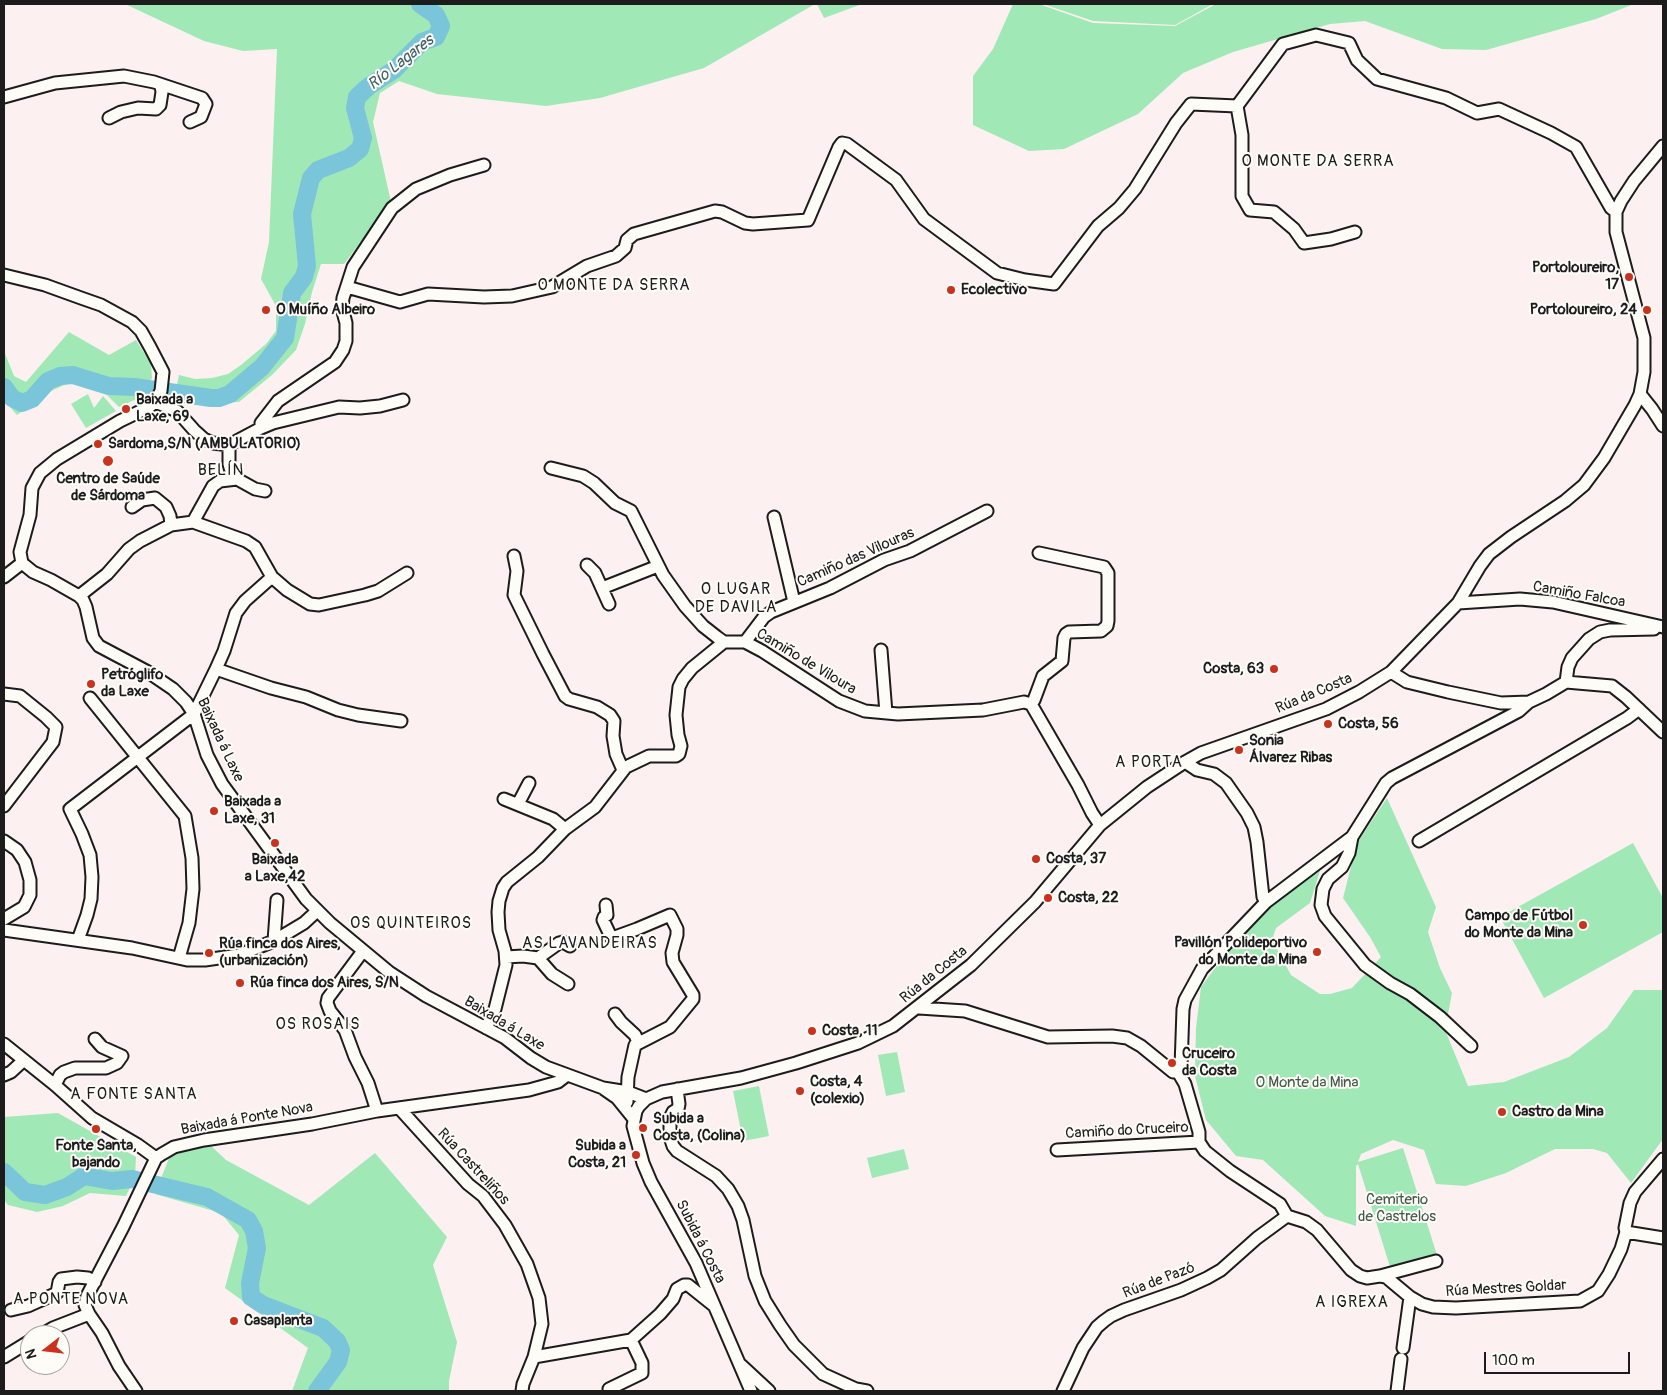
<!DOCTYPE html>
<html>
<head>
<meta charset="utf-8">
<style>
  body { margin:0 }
  #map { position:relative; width:1667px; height:1395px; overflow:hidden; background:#fcf0f0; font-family:Pangolin,sans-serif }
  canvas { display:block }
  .frame { position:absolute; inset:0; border:5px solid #1c1c1c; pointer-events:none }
  .north { position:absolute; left:20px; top:1325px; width:50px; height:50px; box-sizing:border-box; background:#fdfcf7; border:1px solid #a3a29f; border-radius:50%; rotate:254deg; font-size:14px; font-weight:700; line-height:20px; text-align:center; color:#1c1c1c }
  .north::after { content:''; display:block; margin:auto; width:18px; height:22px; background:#c8321e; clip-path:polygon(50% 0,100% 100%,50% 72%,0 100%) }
  .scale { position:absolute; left:1484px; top:1352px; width:146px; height:22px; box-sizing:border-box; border:2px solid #1c1c1c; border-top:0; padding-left:6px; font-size:15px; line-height:18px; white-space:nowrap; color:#1c1c1c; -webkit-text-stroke:4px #fdfcf7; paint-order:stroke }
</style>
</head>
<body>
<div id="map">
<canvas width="1667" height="1395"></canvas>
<div class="frame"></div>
<div class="north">N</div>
<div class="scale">100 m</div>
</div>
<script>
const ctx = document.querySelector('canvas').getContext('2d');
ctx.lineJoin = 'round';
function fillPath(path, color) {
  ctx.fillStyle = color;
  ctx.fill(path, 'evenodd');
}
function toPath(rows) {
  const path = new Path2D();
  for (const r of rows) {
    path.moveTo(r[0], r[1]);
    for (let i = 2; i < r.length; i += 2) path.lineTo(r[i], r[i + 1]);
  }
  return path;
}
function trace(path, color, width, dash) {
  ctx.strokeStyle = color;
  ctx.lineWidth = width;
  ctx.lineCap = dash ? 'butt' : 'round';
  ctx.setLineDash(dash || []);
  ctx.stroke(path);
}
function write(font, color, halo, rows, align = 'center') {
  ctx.font = font + ' Pangolin,sans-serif';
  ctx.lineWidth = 4;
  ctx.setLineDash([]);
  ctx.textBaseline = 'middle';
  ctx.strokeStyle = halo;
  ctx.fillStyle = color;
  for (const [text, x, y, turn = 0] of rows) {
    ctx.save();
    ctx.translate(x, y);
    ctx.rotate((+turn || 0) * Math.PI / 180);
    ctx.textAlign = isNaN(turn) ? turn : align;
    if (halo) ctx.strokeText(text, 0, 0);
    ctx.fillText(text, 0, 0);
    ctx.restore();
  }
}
const green = toPath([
  [125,4,815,4,704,68,600,98,546,106,437,94,399,81,380,93,373,122,391,202,344,264,321,264,312,292,305,324,296,350,272,375,239,402,204,403,174,398,179,375,195,379,212,378,228,374,241,365,266,344,276,331,276,306,261,279,269,242,277,49,243,51,204,41],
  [817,4,862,4,824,18],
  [1013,4,1039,4,1093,23,1175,26,1216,4,1634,4,1596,19,1486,50,1442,49,1365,21,1330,24,1233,52,1183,73,1138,114,1064,149,1029,151,973,125,973,76,993,49],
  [1043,4,1213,4,1175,25,1093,21],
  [69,332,109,355,136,340,151,364,152,378,143,396,119,407,107,395,69,383,51,391,17,415,4,400,4,351,14,376,26,382],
  [88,394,94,408,103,396,116,411,86,428,71,404],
  [1387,798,1436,907,1428,932,1440,968,1452,993,1445,1030,1468,1086,1504,1082,1569,1057,1607,1028,1634,990,1663,990,1663,1139,1631,1183,1607,1153,1593,1149,1555,1149,1506,1173,1466,1186,1436,1184,1424,1150,1393,1140,1361,1154,1358,1162,1403,1148,1437,1255,1391,1270,1358,1164,1356,1166,1356,1226,1325,1216,1263,1160,1236,1156,1206,1120,1195,1076,1196,1028,1201,987,1228,951,1269,907,1320,871,1310,903,1276,928,1272,940,1291,975,1320,994,1330,994,1352,988,1381,957,1370,937,1343,898,1357,843],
  [1633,843,1663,898,1663,932,1544,998,1500,917],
  [897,1052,905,1092,886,1096,878,1055],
  [759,1086,769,1136,743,1141,733,1091],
  [58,1113,136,1157,135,1177,126,1196,90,1193,63,1206,37,1212,8,1205,4,1200,4,1117],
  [208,1143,226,1160,309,1205,375,1153,447,1237,433,1265,457,1342,449,1381,449,1391,292,1391,308,1348,225,1288,239,1235,221,1213,155,1194,171,1153],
  [904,1149,909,1169,872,1178,867,1158]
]);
const river = toPath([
  [4,387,12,398,22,403,32,399,48,381,60,376,73,375,109,386,134,387,211,398,219,398,230,394,262,367,285,338,292,293,304,277,307,266,302,214,311,178,318,170,349,158,360,149,363,138,355,108,357,97,369,86,394,70,422,42,436,37,441,26,436,15,420,4],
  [4,1172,25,1192,45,1195,67,1187,84,1176,112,1181,132,1179,207,1197,248,1220,254,1231,257,1248,250,1283,251,1297,263,1305,323,1328,337,1341,341,1350,338,1362,317,1391]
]);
const street = toPath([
  [4,97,55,83,124,76,154,82,202,98,206,104,201,117,190,122],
  [1237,106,1242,135,1242,196,1250,210,1274,212,1294,229,1304,243,1331,239,1355,232],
  [109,118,121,112,138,108,156,109,160,105,162,92,161,86],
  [4,275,45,285,81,298,101,305,132,322,141,331,150,347,163,372,161,391,155,402,149,407,120,421,57,459,40,473,32,488,30,515,20,552,22,563,33,572,51,580,79,596,83,600,86,607,93,638,99,646,148,672,173,689,186,702,194,714,207,755,222,784,306,899,330,923,389,972,426,996,505,1038,531,1058,546,1067,603,1088,628,1092,646,1099],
  [347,287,400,302,428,294,484,297,512,296,552,287,587,266,616,256,625,248,627,240,634,234,715,211,722,212,745,223,753,224,808,220,839,147,842,143,847,144,896,180,924,219,997,273,1025,280,1054,284,1098,226,1119,208,1135,189,1176,123,1191,104,1237,106,1283,44,1316,35,1349,43,1357,60,1377,79,1446,98,1477,113,1499,109,1551,133,1576,147,1611,208,1616,212],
  [1640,394,1652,409,1663,426],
  [155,402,177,411,194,430,204,439,213,443,229,445,261,428,261,423,278,401,335,362,343,350,346,341,346,323,342,308,343,298,353,267,392,208,416,189,450,175,484,165],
  [261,428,273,423,339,407,360,408,380,406,403,400],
  [229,445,229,464,231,471,237,479],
  [551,468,583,476,594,483,615,503,631,511,663,575,685,606,703,626,717,637,724,642,745,642,762,651,839,701,865,711,898,714,983,710,1024,702,1031,704,1078,785,1092,813,1100,825],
  [132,507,142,500,155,498,166,507,170,516,171,525],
  [774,517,794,602],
  [193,522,213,486,220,481,237,479,255,489,265,491],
  [514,556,517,571,514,595,543,654,565,696,569,699,597,707,610,715,614,721,613,736,616,754,623,770],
  [587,565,595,573,609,604],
  [4,577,22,563],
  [602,588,658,566],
  [79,596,107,574,129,549,140,541,171,525,193,522,246,541,255,547,272,577,287,590,310,604,319,605,365,595,378,591,407,573],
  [1458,603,1520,599,1553,602,1663,627],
  [745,642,764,617,771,612,830,588,884,560,910,551,987,511],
  [881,650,886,713],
  [216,669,224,651,236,613,245,601,272,577],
  [1391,672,1407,682,1448,692,1501,703,1529,702],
  [1566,682,1568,667,1572,658,1589,639,1600,632,1610,630,1654,629],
  [4,694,20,696,46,717,56,727,53,742,4,806],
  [90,698,185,816,192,858,193,889,189,923,179,958],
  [1031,704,1034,700,1043,676,1062,661,1064,638,1066,634,1069,632,1101,631,1107,626,1108,621,1108,573,1104,567,1039,553],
  [1185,762,1197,770,1214,774,1226,783,1247,813,1254,827,1257,842,1263,897,1266,902],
  [504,799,553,819,565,829],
  [518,804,529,783],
  [1352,837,1349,853,1342,867,1328,879,1323,889,1321,905,1325,916,1365,965,1390,983,1410,994,1440,1017,1471,1046],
  [4,841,17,850,25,862,30,880,30,895,24,907,4,919],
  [1419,841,1627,718,1639,709],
  [606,905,607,915,604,917,603,920,611,937,615,937,637,929,670,915,677,929,677,935,672,953,673,962,693,995,693,999,670,1027,635,1045,628,1077,627,1102],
  [4,930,132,948,187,960,205,960,239,955,274,941,304,923,317,911],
  [78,940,87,915,91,899,92,877,90,855,82,834,70,809,194,714,216,669,271,688,306,697,338,710,358,715,401,721],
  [274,941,277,900],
  [363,951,328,998,327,1003,330,1011,345,1030,355,1057,368,1083,377,1111],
  [506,957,523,956,538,958,552,974,568,984],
  [538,958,559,943,563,942,570,946],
  [919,1008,965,1011,1048,1037,1112,1036,1127,1038,1141,1046,1173,1072,1178,1072,1185,1084,1199,1132,1199,1142,1205,1151,1230,1171,1280,1204,1287,1216],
  [615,1014,621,1022,635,1035,638,1042],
  [486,1028,495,1009,506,965,505,951,499,930,498,912,499,901,503,888,507,882,538,857,565,829,595,807,626,767,649,756,676,756,679,754,681,746,678,735,676,715,679,687,683,679,692,668,724,642],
  [4,1044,55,1085,92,1118,138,1145,156,1158],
  [1178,1072,1181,1067,1183,1009,1185,1000,1202,969,1266,902,1352,837,1386,783,1392,778,1519,711,1529,702,1546,694,1566,682,1612,686,1626,697,1663,732],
  [4,1075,11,1072,24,1060],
  [55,1085,60,1075,64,1072,75,1068,106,1068,117,1063,122,1056,102,1047,95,1039],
  [604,1089,617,1098,634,1119],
  [677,1089,679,1104,678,1109,673,1112,670,1118,670,1137,673,1146,677,1151,716,1176,728,1189,738,1206,743,1220,755,1276,765,1301,780,1325,794,1345,823,1374,856,1389,867,1391],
  [400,1109,468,1184,483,1196,505,1225,527,1264,539,1298,542,1324,534,1357,523,1384,522,1391],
  [1057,1150,1199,1142],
  [1287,1216,1306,1222,1317,1230,1351,1270,1360,1276,1367,1278,1380,1276,1386,1277,1410,1297,1422,1304,1433,1307,1456,1308,1580,1301,1598,1291,1609,1274,1621,1249,1626,1232,1663,1238],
  [1626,1232,1625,1228,1630,1203,1635,1192,1663,1159],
  [1380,1276,1436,1261],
  [11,1310,28,1306,57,1293,59,1282,61,1279,77,1277,88,1278,95,1282],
  [41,1335,53,1328,89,1314],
  [1403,1348,1410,1297],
  [4,1357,30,1341],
  [534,1357,631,1340,660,1314,673,1299,677,1289,684,1285,688,1285,713,1305],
  [741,1365,769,1391],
  [609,1389,642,1373,642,1363,631,1340],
  [136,1391,119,1366,102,1333,89,1314,85,1305,87,1296,123,1227,156,1158,162,1154,174,1147,204,1140,312,1124,377,1111,529,1090,558,1082,567,1075],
  [751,1391,696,1263,651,1182,643,1163,633,1126,636,1111,639,1106,646,1099,662,1092,741,1078,796,1063,858,1043,893,1026,971,965,1035,902,1100,825,1147,787,1185,762,1201,753,1326,709,1359,692,1391,672,1458,603,1480,566,1489,554,1511,537,1565,501,1584,485,1604,458,1635,405,1640,394,1644,372,1644,338,1616,232,1616,212,1621,201,1634,181,1663,146],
  [1063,1391,1083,1348,1097,1327,1104,1321,1111,1316,1124,1310,1181,1290,1207,1278,1221,1270,1257,1238,1287,1216],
  [1397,1391,1401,1359]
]);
const markers = [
  [1629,277,5,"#c8321e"],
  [951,290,5,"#c8321e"],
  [266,310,5,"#c8321e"],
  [1647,310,5,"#c8321e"],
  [126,409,5,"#c8321e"],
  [98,444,5,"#c8321e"],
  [108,461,6,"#c8321e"],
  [1274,669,5,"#c8321e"],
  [91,684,5,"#c8321e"],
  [1328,724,5,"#c8321e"],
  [1239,750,5,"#c8321e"],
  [214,811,5,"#c8321e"],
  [275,843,5,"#c8321e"],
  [1036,859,5,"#c8321e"],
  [1048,898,5,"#c8321e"],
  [1583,925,5,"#c8321e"],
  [1317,952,5,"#c8321e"],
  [209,953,5,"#c8321e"],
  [240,983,5,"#c8321e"],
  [812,1031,5,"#c8321e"],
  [1172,1063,5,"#c8321e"],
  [800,1091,5,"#c8321e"],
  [1502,1112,5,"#c8321e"],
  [643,1128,5,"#c8321e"],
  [96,1129,5,"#c8321e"],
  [636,1155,5,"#c8321e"],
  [234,1321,5,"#c8321e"]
];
const poiNames = [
  ["Portoloureiro,",1619,268,"right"],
  ["17",1619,285,"right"],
  ["Ecolectivo",961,290],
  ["O Muíño Albeiro",276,310],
  ["Portoloureiro, 24",1637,310,"right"],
  ["Baixada a",136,400],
  ["Laxe, 69",136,417],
  ["Sardoma,S/N (AMBULATORIO)",108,444],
  ["Centro de Saúde",108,479,"center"],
  ["de Sárdoma",108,496,"center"],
  ["Costa, 63",1264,669,"right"],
  ["Petróglifo",101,675],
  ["da Laxe",101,692],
  ["Costa, 56",1338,724],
  ["Sonia",1249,741],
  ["Álvarez Ribas",1249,758],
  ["Baixada a",224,802],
  ["Laxe, 31",224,819],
  ["Costa, 37",1046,859],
  ["Baixada",275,860,"center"],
  ["a Laxe,42",275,877,"center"],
  ["Costa, 22",1058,898],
  ["Campo de Fútbol",1573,916,"right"],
  ["do Monte da Mina",1573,933,"right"],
  ["Pavillón Polideportivo",1307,943,"right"],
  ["do Monte da Mina",1307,960,"right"],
  ["Rúa finca dos Aires,",219,944],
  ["(urbanización)",219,961],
  ["Rúa finca dos Aires, S/N",250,983],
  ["Costa, 11",822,1031],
  ["Cruceiro",1182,1054],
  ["da Costa",1182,1071],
  ["Costa, 4",810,1082],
  ["(colexio)",810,1099],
  ["Castro da Mina",1512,1112],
  ["Subida a",653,1119],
  ["Costa, (Colina)",653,1136],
  ["Fonte Santa,",96,1146,"center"],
  ["bajando",96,1163,"center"],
  ["Subida a",626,1146,"right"],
  ["Costa, 21",626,1163,"right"],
  ["Casaplanta",244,1321]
];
const streetNames = [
  ["Camiño das Vilouras",856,558,-24],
  ["Camiño Falcoa",1579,595,10],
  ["Camiño de Viloura",806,662,31],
  ["Rúa da Costa",1314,694,-23],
  ["Baixada á Laxe",220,740,65],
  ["Rúa da Costa",934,975,-39],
  ["Baixada á Laxe",504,1024,31],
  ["Baixada á Ponte Nova",247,1119,-10],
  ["Camiño do Cruceiro",1127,1131,-3],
  ["Rúa Castreliños",473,1167,47],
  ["Subida á Costa",700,1242,63],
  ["Rúa de Pazó",1159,1281,-21],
  ["Rúa Mestres Goldar",1506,1289,-3]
];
const parkNames = [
  ["O Monte da Mina",1307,1083],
  ["Cemiterio",1397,1200],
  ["de Castrelos",1397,1217]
];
const waterNames = [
  ["Río Lagares",401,63,-38]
];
const neighbourhoodNames = [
  ["O MONTE DA SERRA",1318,162],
  ["O MONTE DA SERRA",614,286],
  ["BELÍN",221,471],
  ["O LUGAR",736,590],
  ["DE DAVILA",736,608],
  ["A PORTA",1149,763],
  ["OS QUINTEIROS",411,924],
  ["AS LAVANDEIRAS",590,944],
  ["OS ROSAIS",318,1025],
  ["A FONTE SANTA",134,1095],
  ["A PONTE NOVA",71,1300],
  ["A IGREXA",1352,1303]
];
fillPath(green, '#a0e8b6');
trace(river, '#7ac5d9', 18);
trace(street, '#1c1c1c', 15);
trace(street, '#fdfcf7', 11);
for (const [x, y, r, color] of markers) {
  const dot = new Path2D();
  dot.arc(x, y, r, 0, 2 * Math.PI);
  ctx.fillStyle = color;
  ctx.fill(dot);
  trace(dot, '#fdfcf7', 2);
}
write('bold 15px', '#1c1c1c', '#fdfcf7', poiNames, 'left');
write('15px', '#1c1c1c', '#fdfcf7', streetNames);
write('15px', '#44594a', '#fdfcf7', parkNames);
write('italic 16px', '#426068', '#fdfcf7', waterNames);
ctx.letterSpacing = '1px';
write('16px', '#1c1c1c', '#fdfcf7', neighbourhoodNames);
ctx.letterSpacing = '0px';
</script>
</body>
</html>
